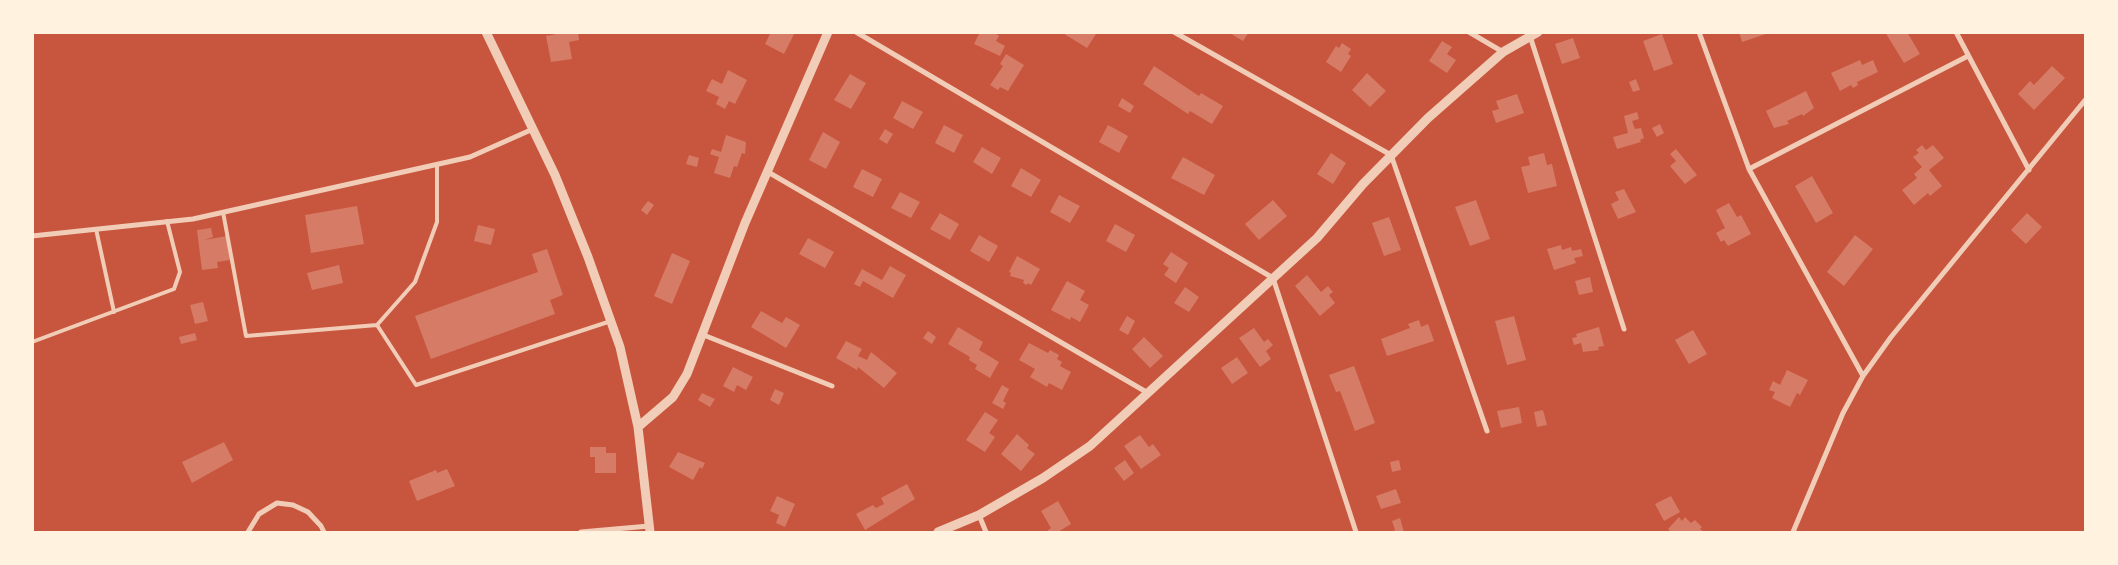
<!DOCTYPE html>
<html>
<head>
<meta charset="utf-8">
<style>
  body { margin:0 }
  #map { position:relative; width:2118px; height:565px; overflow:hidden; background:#c8553d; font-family:Helvetica,sans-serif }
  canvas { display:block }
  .frame { position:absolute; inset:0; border:34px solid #fff3e0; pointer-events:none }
</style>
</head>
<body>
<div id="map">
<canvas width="2118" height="565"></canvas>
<div class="frame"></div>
</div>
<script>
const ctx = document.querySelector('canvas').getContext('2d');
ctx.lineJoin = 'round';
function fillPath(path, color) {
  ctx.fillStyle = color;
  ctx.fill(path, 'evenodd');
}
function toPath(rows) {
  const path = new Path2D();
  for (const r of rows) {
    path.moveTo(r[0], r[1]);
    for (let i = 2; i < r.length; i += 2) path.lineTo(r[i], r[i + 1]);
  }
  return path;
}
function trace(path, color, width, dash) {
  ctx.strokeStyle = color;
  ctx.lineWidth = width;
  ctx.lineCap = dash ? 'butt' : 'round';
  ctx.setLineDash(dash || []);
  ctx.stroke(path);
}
const building = toPath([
  [567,32,578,32,579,40,569,42,572,59,551,62,546,36],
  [771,32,795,32,784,54,765,44],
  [980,32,994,32,999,36,996,41,1005,46,1000,56,974,44],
  [1061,32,1094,32,1096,34,1087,48],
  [1228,32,1249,32,1243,41],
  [1739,32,1765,32,1766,34,1742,42],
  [1885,32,1907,32,1920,54,1904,63],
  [1662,34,1673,64,1654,71,1643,41],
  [1573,38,1580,58,1562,64,1555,44],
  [1442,41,1452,47,1447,54,1456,60,1447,73,1429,61],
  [1342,43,1351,49,1348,54,1351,56,1341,72,1326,62,1336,46,1339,48],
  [1006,54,1024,65,1008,91,1000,87,998,90,990,85,1003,66,1000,64],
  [1860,60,1862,65,1873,60,1878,72,1857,82,1858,85,1853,88,1851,85,1840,91,1831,73],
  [1154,66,1199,96,1201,93,1223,106,1212,124,1190,111,1188,114,1143,84],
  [2052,66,2065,78,2034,110,2018,94,2030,81,2034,85],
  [728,70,747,80,735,104,729,101,725,109,716,104,719,97,706,91,712,79,722,84],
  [1367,73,1386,91,1370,107,1352,90],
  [850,74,866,83,851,109,834,100],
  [1636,79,1640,90,1633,92,1629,82],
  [1806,91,1814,108,1803,116,1802,114,1787,121,1789,124,1774,128,1766,111],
  [1517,94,1524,113,1496,123,1492,111,1499,109,1496,101],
  [1122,98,1134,106,1130,113,1118,106],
  [902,101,923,112,913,129,893,118],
  [1637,112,1639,119,1632,121,1635,129,1641,128,1644,138,1640,140,1641,142,1617,149,1613,137,1628,133,1624,116],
  [1660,124,1664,133,1657,137,1652,128],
  [944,125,963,135,954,153,935,143],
  [1108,125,1128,136,1119,153,1099,142],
  [885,129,893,134,887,144,879,139],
  [823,132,840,142,826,169,809,160],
  [726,135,746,142,745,154,742,153,737,167,734,166,730,178,714,173,719,157,710,154,712,149,721,152],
  [1922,145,1926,150,1933,145,1944,158,1929,170,1942,186,1930,196,1928,193,1914,205,1902,190,1917,178,1914,174,1922,167,1913,157,1919,153,1916,150],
  [982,147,1001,158,992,174,973,162],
  [1676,149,1697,175,1685,184,1670,166,1676,161,1670,154],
  [1331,153,1346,163,1333,184,1317,174],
  [1544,153,1547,165,1552,164,1557,186,1528,193,1521,167,1530,165,1528,157],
  [689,155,699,158,697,167,686,164],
  [1183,157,1215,175,1204,195,1171,178],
  [1021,168,1041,180,1031,197,1011,186],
  [862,169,882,179,873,197,853,187],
  [1812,176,1833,213,1816,223,1795,186],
  [1624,189,1636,212,1618,219,1611,204,1619,200,1615,192],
  [900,192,920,202,911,218,891,208],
  [1059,195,1080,206,1070,223,1050,212],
  [1273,200,1287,216,1259,240,1245,224],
  [1476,200,1490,239,1470,246,1455,207],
  [648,201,654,205,647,215,641,210],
  [1729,203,1737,217,1741,215,1751,234,1728,246,1724,240,1721,242,1716,233,1725,228,1716,210],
  [357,206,364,244,311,253,305,215],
  [940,213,959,224,950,240,930,229],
  [2027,213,2042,227,2026,244,2011,230],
  [1389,217,1401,250,1384,256,1372,223],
  [1115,224,1135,235,1126,252,1106,241],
  [478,225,495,229,491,245,474,241],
  [211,228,213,237,204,240,227,236,230,260,217,262,218,268,202,270,197,230],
  [979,235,998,246,989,262,970,251],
  [1855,235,1873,249,1844,286,1827,272],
  [808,238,834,252,825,268,799,254],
  [1561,245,1562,250,1571,247,1572,251,1581,249,1583,256,1574,258,1576,263,1554,270,1547,249],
  [547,249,563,295,550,300,555,314,431,359,415,316,538,272,532,254],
  [1171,252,1188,263,1176,283,1164,275,1169,268,1163,264],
  [672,253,690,261,672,304,654,296],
  [1017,256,1040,269,1031,285,1028,283,1027,285,1023,283,1024,280,1010,276,1011,273,1009,272],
  [339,265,343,283,312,290,307,273],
  [890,266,906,275,893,298,863,281,860,287,854,284,862,269,882,280],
  [1307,275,1321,292,1328,286,1333,292,1329,295,1335,303,1320,316,1295,286],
  [1590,277,1593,292,1579,295,1575,281],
  [1067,281,1085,291,1080,300,1089,305,1080,322,1071,317,1070,320,1051,310],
  [1185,287,1199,297,1189,312,1174,303],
  [203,302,208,321,195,324,190,305],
  [761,311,782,323,786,317,800,325,786,348,751,327],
  [1127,316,1135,321,1128,335,1119,330],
  [1514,316,1526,360,1507,365,1495,321],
  [1419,320,1421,327,1428,324,1434,341,1387,356,1381,339,1410,328,1408,324],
  [958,327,983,342,979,350,999,362,990,378,975,369,977,365,969,360,970,357,948,344],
  [1599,327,1604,346,1598,347,1599,350,1583,352,1581,343,1574,345,1572,338,1577,337,1576,334],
  [1254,328,1264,342,1268,339,1273,345,1266,351,1271,359,1260,367,1239,338],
  [1693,330,1707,354,1689,364,1675,340],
  [928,331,936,337,932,344,923,338],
  [195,333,197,340,181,344,179,337],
  [1144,337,1163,356,1150,368,1132,349],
  [846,341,862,349,858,356,867,360,871,352,897,373,884,388,858,367,857,370,836,358],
  [1029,343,1048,353,1050,350,1059,355,1057,359,1062,362,1060,366,1071,372,1062,390,1049,383,1047,387,1030,377,1035,369,1019,360],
  [1237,357,1248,373,1232,384,1221,368],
  [1354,366,1375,423,1355,431,1340,391,1336,392,1329,375],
  [733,367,753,377,746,390,737,385,734,392,723,386],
  [1787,370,1808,380,1800,395,1797,393,1790,407,1772,398,1775,392,1769,390,1773,381,1780,385],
  [1002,385,1009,389,1003,401,1006,403,1003,409,992,403],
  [775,389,784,393,779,405,770,400],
  [702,393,715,399,710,407,698,400],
  [1519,407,1522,423,1501,428,1497,411],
  [1543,410,1547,425,1537,427,1534,412],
  [985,412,998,420,989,433,995,437,985,452,966,440],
  [1017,434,1029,445,1027,448,1035,454,1021,471,1001,454],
  [1140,435,1149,447,1153,444,1161,455,1141,469,1124,446],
  [224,442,233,460,192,483,182,462],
  [590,447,606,447,606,453,616,453,616,473,595,473,595,457,590,457],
  [678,452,705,463,702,469,700,467,693,480,669,467],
  [1125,460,1134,473,1124,481,1114,468],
  [1399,460,1401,470,1392,472,1390,462],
  [447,469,455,486,417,501,409,481,436,470,437,473],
  [907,484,915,499,865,530,856,514,873,505,876,508,884,504,881,498],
  [1396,489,1401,503,1381,509,1376,496],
  [777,496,795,504,785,527,776,523,779,515,770,511],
  [1671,496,1680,512,1664,521,1655,504],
  [1058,501,1071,524,1058,532,1048,532,1047,531,1051,528,1041,511],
  [1679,517,1682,521,1685,517,1691,523,1695,520,1702,527,1700,529,1704,532,1671,532,1668,529],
  [1400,518,1404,532,1391,532,1395,530,1392,521]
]);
const service = toPath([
  [223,212,246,336,377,325,415,282,437,222,437,165],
  [96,229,114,312],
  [377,325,416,385,611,321],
  [32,342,174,289,180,272,167,221]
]);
const minor = toPath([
  [856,32,1273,278,1356,532],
  [1174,32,1391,155,1487,431],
  [1469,32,1503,52],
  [1699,32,1749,169,1863,376],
  [1956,32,2029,170],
  [1530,36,1624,329],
  [1749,169,1968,56],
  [768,172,1148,393],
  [32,236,193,219,470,157,533,129],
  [701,334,832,386],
  [979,515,986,532],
  [248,532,259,514,277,503,293,505,308,512,321,526,324,532],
  [581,532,649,526],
  [1793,532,1843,413,1863,376,1891,337,2086,99]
]);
const tertiary = toPath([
  [486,32,555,175,588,257,620,347,638,427,650,532],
  [638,427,673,397,687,374,745,223,828,32],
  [938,532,979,515,1043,478,1090,446,1317,238,1363,184,1428,118,1503,52,1538,32]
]);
fillPath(building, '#d67c66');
trace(service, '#f1ccb7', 4);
trace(minor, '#f1ccb7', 5);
trace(tertiary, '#f1ccb7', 9);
</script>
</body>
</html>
